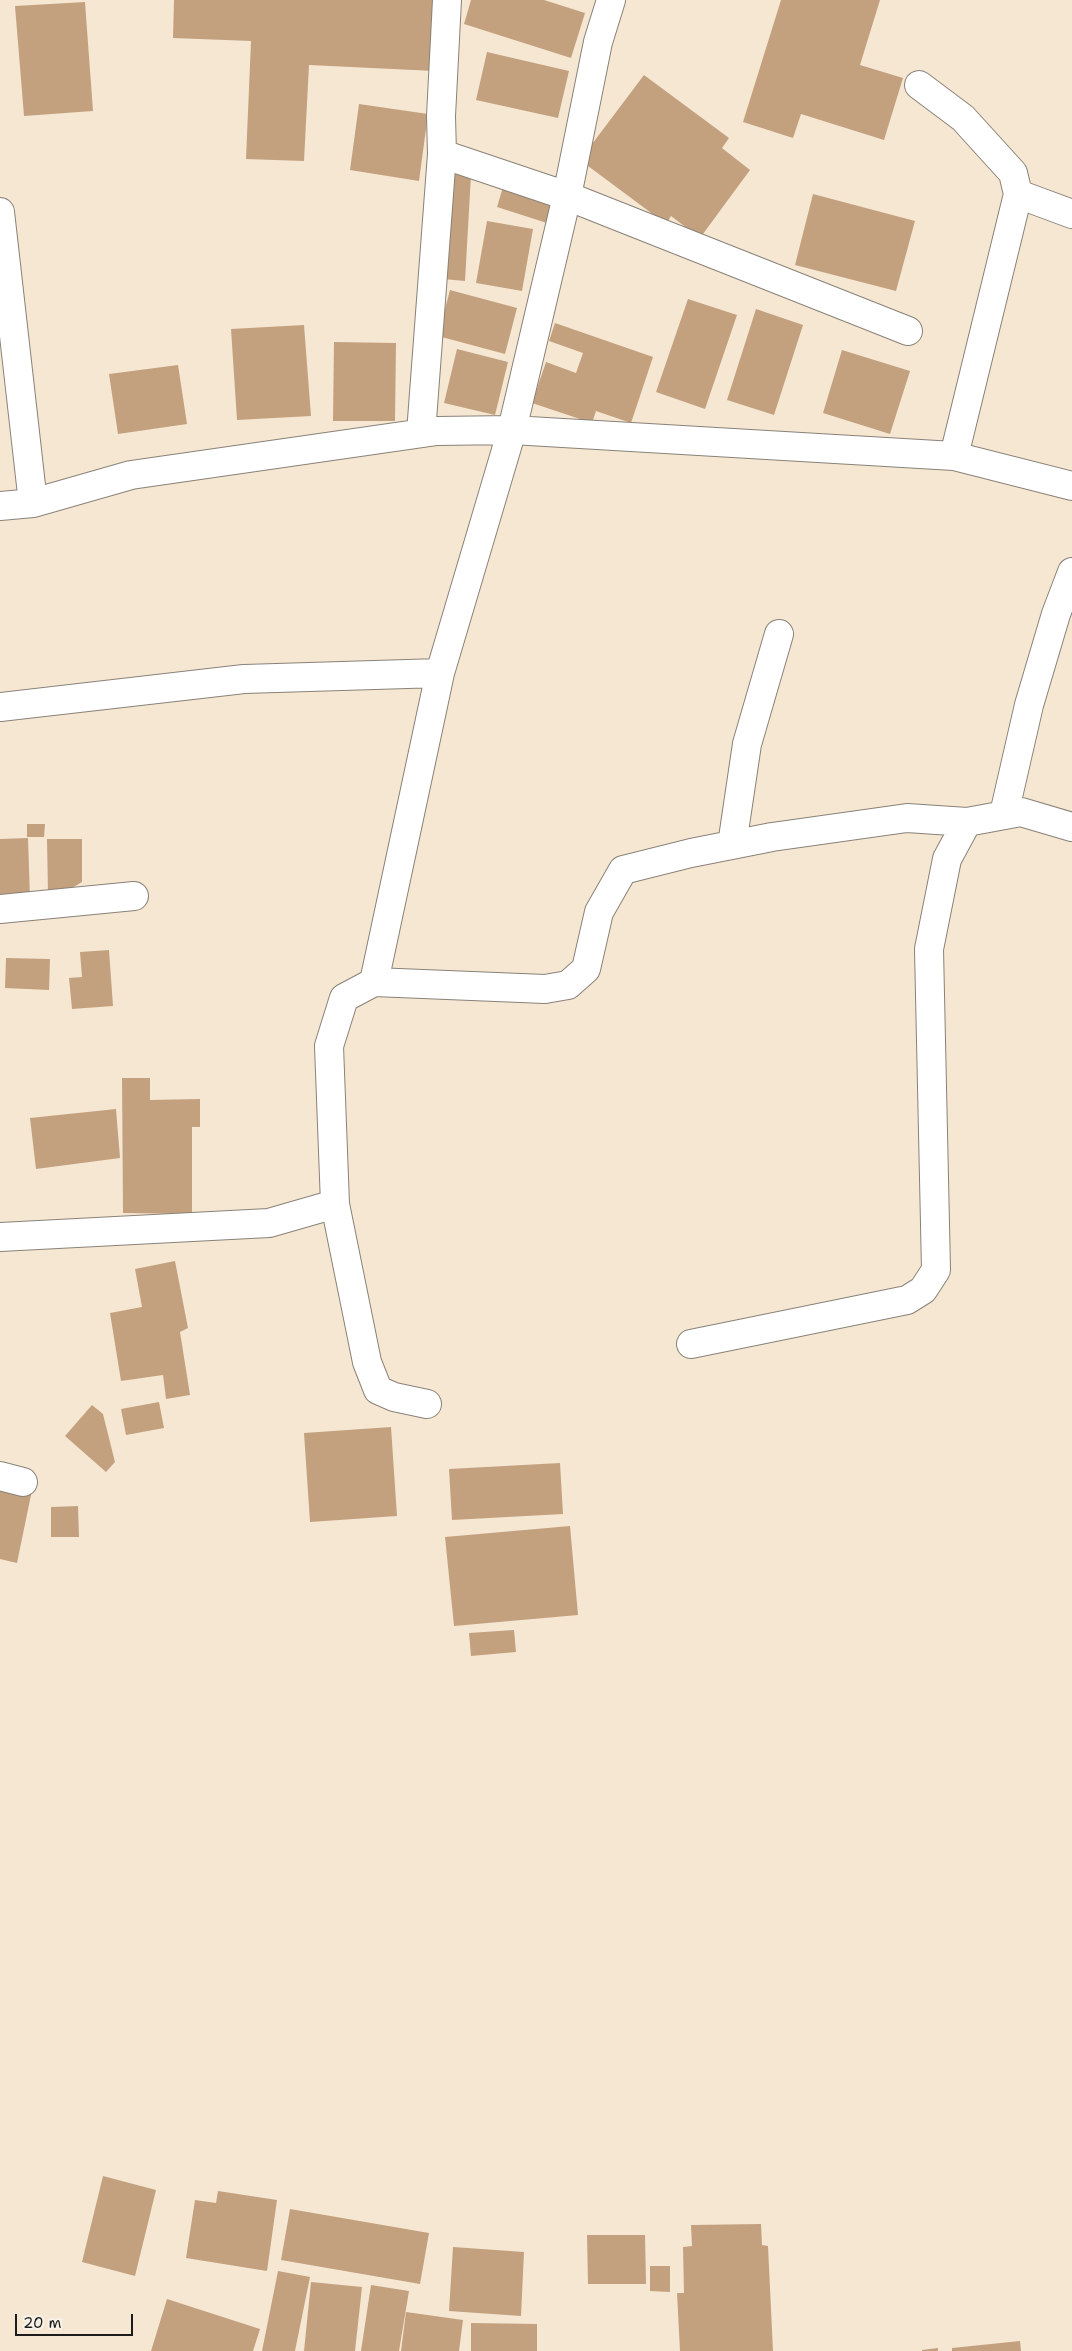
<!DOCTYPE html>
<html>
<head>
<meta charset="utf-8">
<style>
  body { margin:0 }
  #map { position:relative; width:1072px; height:2351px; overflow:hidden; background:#f6e7d3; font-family:"Shantell Sans",sans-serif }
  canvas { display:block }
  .scale { position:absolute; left:15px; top:2314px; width:118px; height:22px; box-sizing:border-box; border:2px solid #1c1c1c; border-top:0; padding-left:6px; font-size:15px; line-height:18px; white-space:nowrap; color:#1c1c1c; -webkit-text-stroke:4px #f7f3e8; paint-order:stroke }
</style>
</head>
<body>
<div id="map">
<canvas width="1072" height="2351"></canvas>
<div class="scale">20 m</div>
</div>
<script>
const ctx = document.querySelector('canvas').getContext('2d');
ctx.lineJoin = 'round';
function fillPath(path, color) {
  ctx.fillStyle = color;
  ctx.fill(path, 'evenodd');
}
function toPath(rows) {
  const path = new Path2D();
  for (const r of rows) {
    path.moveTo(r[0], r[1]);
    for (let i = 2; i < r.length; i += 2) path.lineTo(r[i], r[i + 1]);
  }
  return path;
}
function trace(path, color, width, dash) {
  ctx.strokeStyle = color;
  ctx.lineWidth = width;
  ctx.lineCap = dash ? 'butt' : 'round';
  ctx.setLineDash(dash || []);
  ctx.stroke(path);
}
const building = toPath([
  [174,0,437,0,434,71,309,65,304,161,246,159,251,41,173,38],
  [471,0,544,0,585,13,571,58,464,24],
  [781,0,880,0,860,65,903,78,884,140,801,114,793,138,743,122],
  [85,2,93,111,24,116,15,6],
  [487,52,569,71,558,118,476,100],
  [644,75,729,138,722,148,750,170,700,238,671,216,666,224,580,160],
  [359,104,428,114,419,181,350,170],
  [449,174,471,175,465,281,443,279],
  [503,187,556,203,550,224,497,207],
  [813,194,915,221,896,291,795,265],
  [487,221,533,229,522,291,476,283],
  [450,290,517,308,505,354,438,336],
  [688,299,737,315,705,409,656,392],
  [756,309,803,325,774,415,727,400],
  [555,323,653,357,631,423,596,411,592,423,532,403,546,362,576,373,583,353,549,341],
  [304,325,311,416,237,420,231,329],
  [334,342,396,343,395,421,333,421],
  [457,349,508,362,495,415,444,403],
  [842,350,910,371,890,434,823,413],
  [178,365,187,424,118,434,109,374],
  [27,824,45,824,44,837,27,837],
  [28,838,30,899,0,900,0,839],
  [47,839,82,839,82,882,62,894,48,894],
  [109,950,113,1006,72,1009,69,978,82,977,80,952],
  [6,958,50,959,49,990,5,988],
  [122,1078,150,1078,150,1100,200,1099,200,1127,192,1127,192,1214,123,1213],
  [116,1109,120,1158,36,1169,30,1118],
  [175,1261,188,1328,180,1332,190,1395,166,1399,163,1375,121,1381,110,1313,142,1307,135,1269],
  [159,1402,164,1428,126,1435,121,1409],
  [92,1405,103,1414,115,1462,106,1472,65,1436],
  [391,1427,397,1516,310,1522,304,1433],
  [560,1463,563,1514,452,1520,449,1469],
  [0,1483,32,1490,17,1563,0,1559],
  [78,1506,79,1537,51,1537,51,1507],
  [570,1526,578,1615,454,1626,445,1537],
  [514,1630,516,1652,471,1656,469,1633],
  [103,2176,156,2190,135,2276,82,2262],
  [218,2191,277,2200,267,2271,186,2258,195,2200,216,2203],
  [290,2209,429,2233,420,2284,281,2260],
  [761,2224,762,2245,768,2246,773,2351,680,2351,677,2293,684,2293,683,2247,692,2246,691,2225],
  [587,2235,645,2235,646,2284,588,2284],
  [453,2247,524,2252,521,2316,449,2311],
  [650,2266,670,2266,670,2292,650,2291],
  [278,2271,310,2277,295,2351,262,2351],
  [311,2282,362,2287,355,2351,304,2351],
  [371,2285,409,2291,399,2351,361,2351],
  [167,2299,260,2329,253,2351,151,2351],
  [406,2312,463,2320,459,2351,401,2351],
  [471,2323,537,2324,537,2351,471,2351],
  [1020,2341,1021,2351,952,2351,952,2348],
  [938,2348,938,2351,922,2351,922,2350]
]);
const minor = toPath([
  [447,0,441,116,442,154,567,196,908,331],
  [919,85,963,118,1013,173,1018,194,954,456],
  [1018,194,1072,214],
  [0,212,33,503],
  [421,433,442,154],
  [0,506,33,503,131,475,437,431,512,430,954,456,1072,486],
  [0,707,244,679,440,673],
  [1004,814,1029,705,1056,614,1072,572],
  [732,845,747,744,779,634],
  [0,909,134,896],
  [374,982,440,673,512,430,567,196,598,42,611,0],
  [0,1237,269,1223,335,1204],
  [691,1344,907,1300,923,1290,936,1270,929,949,947,859,967,822,1021,812,1072,827],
  [427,1404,394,1397,378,1390,367,1362,335,1204,329,1046,344,998,374,982,545,989,568,985,586,969,599,912,623,870,691,853,772,837,907,818,967,822],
  [0,1476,23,1482]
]);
fillPath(building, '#c3a17f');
trace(minor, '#898278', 30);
trace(minor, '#fff', 28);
</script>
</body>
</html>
